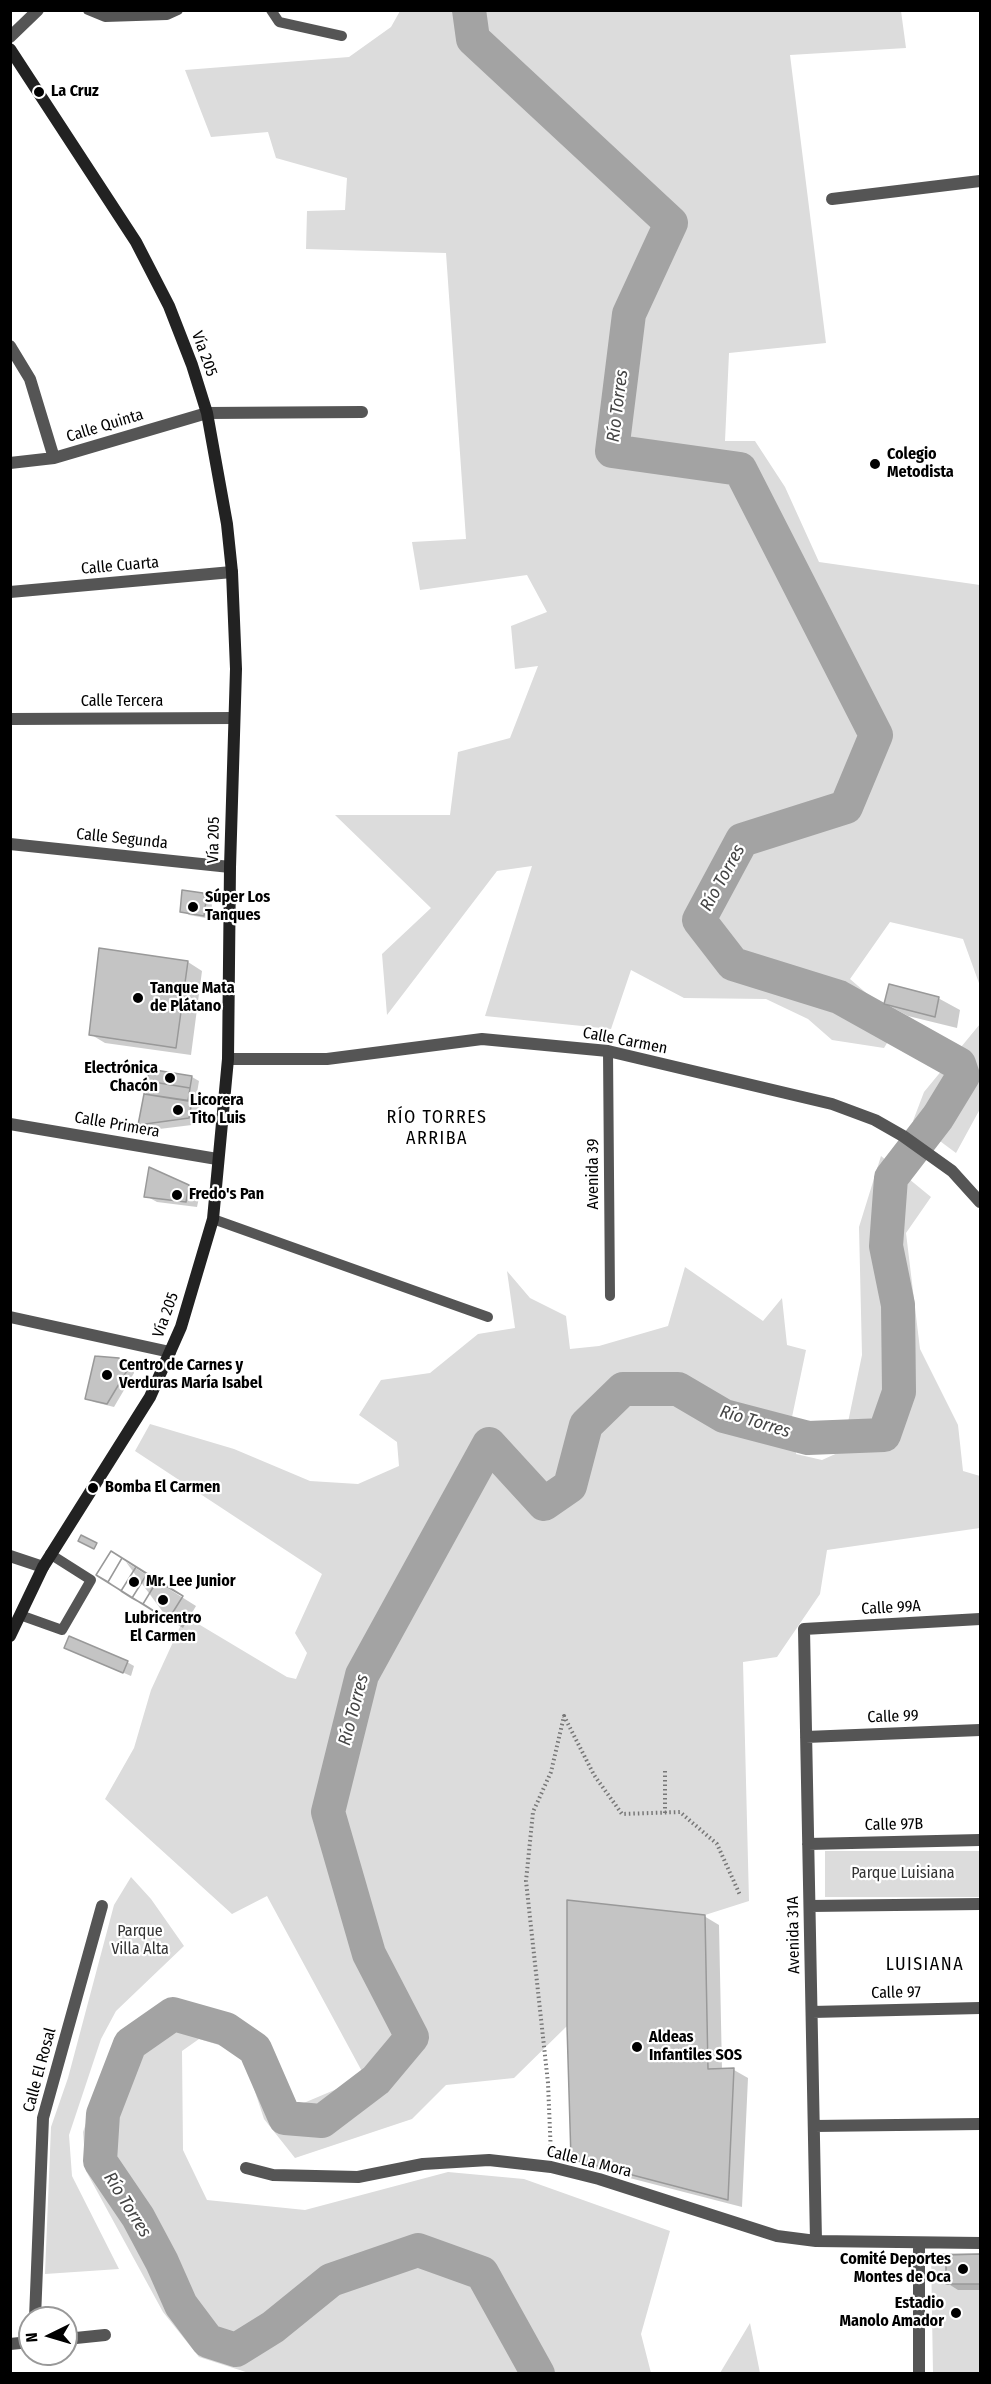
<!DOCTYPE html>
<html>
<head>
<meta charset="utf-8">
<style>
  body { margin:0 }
  #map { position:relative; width:991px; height:2384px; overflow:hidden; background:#fff; font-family:"Fira Sans Condensed",sans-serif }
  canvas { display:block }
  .frame { position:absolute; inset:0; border:12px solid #000; pointer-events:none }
  .north { position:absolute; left:18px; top:2306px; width:60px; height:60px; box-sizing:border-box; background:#fff; border:2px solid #999; border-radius:50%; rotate:265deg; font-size:16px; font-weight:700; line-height:24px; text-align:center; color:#000 }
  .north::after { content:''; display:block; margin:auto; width:21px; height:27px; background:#000; clip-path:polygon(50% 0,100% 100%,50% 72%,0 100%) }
</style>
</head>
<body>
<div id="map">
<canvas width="991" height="2384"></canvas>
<div class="frame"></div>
<div class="north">N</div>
</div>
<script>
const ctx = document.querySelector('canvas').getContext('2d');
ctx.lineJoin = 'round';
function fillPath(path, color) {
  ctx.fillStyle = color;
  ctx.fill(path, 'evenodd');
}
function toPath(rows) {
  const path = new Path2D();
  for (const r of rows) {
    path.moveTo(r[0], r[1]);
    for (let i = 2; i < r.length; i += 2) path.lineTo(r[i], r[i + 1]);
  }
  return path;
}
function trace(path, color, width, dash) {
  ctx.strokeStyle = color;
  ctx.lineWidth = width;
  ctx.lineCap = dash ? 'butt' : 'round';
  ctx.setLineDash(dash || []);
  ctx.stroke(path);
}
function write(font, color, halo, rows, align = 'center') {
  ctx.font = font + ' "Fira Sans Condensed",sans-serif';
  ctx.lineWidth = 4.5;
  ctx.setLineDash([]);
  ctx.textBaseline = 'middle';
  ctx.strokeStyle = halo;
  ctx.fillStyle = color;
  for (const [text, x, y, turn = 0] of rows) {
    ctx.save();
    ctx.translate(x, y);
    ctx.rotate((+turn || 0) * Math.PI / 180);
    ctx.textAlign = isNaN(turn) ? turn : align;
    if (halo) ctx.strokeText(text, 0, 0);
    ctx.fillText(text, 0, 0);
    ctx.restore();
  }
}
const green = toPath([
  [400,11,901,11,906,48,790,55,826,343,729,353,725,441,755,441,785,487,819,562,980,585,980,986,963,939,890,922,850,979,900,1022,884,1048,832,1040,808,1019,766,999,684,998,631,970,611,1029,485,1016,532,866,497,871,387,1015,382,954,431,908,335,815,450,815,458,752,510,738,538,666,515,669,511,626,547,612,527,575,420,590,412,542,466,539,446,253,306,249,307,211,345,210,347,178,276,158,268,132,211,137,185,70,349,57,391,27],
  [980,1024,980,1109,956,1153,913,1121,924,1092],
  [881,1156,931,1197,906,1233,920,1349,958,1425,963,1471,980,1476,980,1528,827,1550,820,1594,777,1657,743,1662,749,1901,705,1915,567,1900,567,2026,514,2078,446,2085,412,2119,295,2158,264,2119,242,2052,199,2039,182,2051,183,2150,207,2200,305,2210,448,2172,524,2179,670,2231,641,2334,651,2373,252,2374,199,2357,163,2312,86,2171,83,2132,114,2041,168,2009,230,2019,264,2046,285,2101,299,2105,365,2077,267,1896,232,1914,105,1799,134,1748,151,1690,185,1616,287,1677,296,1679,307,1653,295,1633,322,1574,135,1451,150,1424,234,1449,310,1481,358,1484,399,1466,397,1442,359,1415,381,1380,430,1373,478,1334,515,1328,507,1271,530,1298,566,1316,570,1349,599,1346,668,1326,685,1267,763,1321,782,1298,787,1345,806,1350,792,1417,796,1454,822,1460,842,1451,862,1355,859,1227],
  [825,1851,980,1851,980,1897,825,1897],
  [131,1877,151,1899,184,1946,116,2011,101,2039,69,2135,72,2176,119,2269,45,2274,51,2127,68,2078,114,1905],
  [931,2253,980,2253,980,2373,933,2373],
  [750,2323,760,2373,720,2373]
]);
const shadow = toPath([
  [202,894,210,899,212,906,211,919,189,915,182,911],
  [188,962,202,971,191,1055,105,1043,90,1034],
  [938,998,960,1010,957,1028,908,1016,886,1004],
  [150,1071,192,1077,199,1081,195,1105,202,1109,200,1124,151,1130,140,1124],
  [150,1169,200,1193,197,1207,157,1202,146,1196],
  [118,1359,133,1368,134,1373,114,1407,94,1402,87,1398],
  [126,1562,196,1606,183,1628,168,1619],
  [73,1651,127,1662,134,1666,131,1676],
  [704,1916,719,1925,722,2070,734,2070,748,2078,742,2207,587,2167,572,2158],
  [947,2256,980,2256,980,2290,958,2290,947,2283]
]);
const river = toPath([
  [469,10,473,39,671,223,629,314,612,451,740,469,876,735,846,807,742,840,699,920,733,964,839,997,959,1064,963,1076,938,1117,891,1178,886,1246,898,1305,899,1392,884,1435,808,1438,724,1416,678,1389,623,1389,586,1425,570,1486,544,1504,489,1444,362,1675,328,1812,369,1954,412,2037,376,2080,322,2121,285,2118,255,2049,226,2029,173,2014,130,2044,103,2114,100,2161,138,2217,162,2262,181,2305,208,2341,236,2350,273,2327,331,2280,418,2250,482,2273,538,2374]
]);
const building = toPath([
  [182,890,203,893,206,901,204,916,180,912,182,890],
  [99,948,188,961,176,1048,89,1035,99,948],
  [889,984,939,997,935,1017,884,1004,889,984],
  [149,1069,192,1076,190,1088,147,1081,149,1069],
  [147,1081,190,1088,188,1101,144,1094,147,1081],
  [144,1094,192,1101,189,1118,138,1125,144,1094],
  [149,1167,189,1185,186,1202,144,1197,149,1167],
  [95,1356,119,1358,126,1363,128,1369,107,1404,85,1399,95,1356],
  [81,1535,97,1543,94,1549,78,1541,81,1535],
  [111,1551,122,1558,108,1582,96,1575,111,1551],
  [111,1551,183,1596,168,1620,96,1575,111,1551],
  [122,1558,136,1567,121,1591,108,1582,122,1558],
  [136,1567,147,1574,132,1598,121,1591,136,1567],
  [147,1574,157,1581,143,1604,132,1598,147,1574],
  [157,1581,183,1596,168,1620,143,1604,157,1581],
  [69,1636,128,1661,123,1673,64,1648,69,1636],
  [567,1900,705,1915,708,2069,734,2068,728,2200,571,2159,567,2026,567,1900],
  [980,2254,980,2284,946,2284,946,2255,980,2254]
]);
const path = toPath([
  [665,1813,665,1771],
  [551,2155,548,2083,526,1881,533,1812,551,1772,564,1716,594,1775,622,1814,680,1812,717,1844,740,1895]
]);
const service = toPath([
  [88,10,105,17,167,15,178,10],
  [271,10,279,22,342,36],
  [608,1051,610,1296],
  [213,1219,488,1317],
  [20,1615,62,1630,91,1580,50,1554]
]);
const minor = toPath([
  [10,37,38,10],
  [832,199,980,181],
  [10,346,30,379,54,458],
  [10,463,54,458,207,413,362,412],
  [10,592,232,572],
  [10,719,234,718],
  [10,844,230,867],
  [10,1124,217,1159],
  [10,1317,170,1352],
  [10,1556,43,1567],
  [806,1737,980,1730],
  [808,1844,980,1840],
  [810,1906,980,1904],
  [812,2012,980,2008],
  [814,2126,980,2124],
  [246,2168,273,2175,358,2177,423,2164,489,2160,551,2167,599,2179,777,2236,816,2241,980,2243],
  [816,2241,804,1629,980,1619],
  [919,2243,919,2374],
  [35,2318,43,2118,102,1906],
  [66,2339,105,2335],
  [10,2344,30,2342]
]);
const tertiary = toPath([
  [228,1059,327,1059,482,1039,608,1051,832,1104,875,1120,903,1136,952,1171,980,1202]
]);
const secondary = toPath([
  [10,49,136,242,169,306,192,365,207,413,227,524,232,572,236,669,230,867,228,1059,213,1219,181,1327,150,1397,43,1567,10,1636]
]);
const markers = [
  [39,92,6,"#000"],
  [875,464,6,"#000"],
  [193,907,6,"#000"],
  [138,998,6,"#000"],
  [170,1078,6,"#000"],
  [178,1110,6,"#000"],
  [177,1195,6,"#000"],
  [107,1375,6,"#000"],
  [93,1488,6,"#000"],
  [134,1582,6,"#000"],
  [163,1600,6,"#000"],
  [637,2047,6,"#000"],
  [963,2269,6,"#000"],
  [956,2313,6,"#000"]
];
const poiNames = [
  ["La Cruz",51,92],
  ["Colegio",887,455],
  ["Metodista",887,473],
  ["Súper Los",205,898],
  ["Tanques",205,916],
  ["Tanque Mata",150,989],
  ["de Plátano",150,1007],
  ["Electrónica",158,1069,"right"],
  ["Chacón",158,1087,"right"],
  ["Licorera",190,1101],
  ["Tito Luis",190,1119],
  ["Fredo's Pan",189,1195],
  ["Centro de Carnes y",119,1366],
  ["Verduras María Isabel",119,1384],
  ["Bomba El Carmen",105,1488],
  ["Mr. Lee Junior",146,1582],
  ["Lubricentro",163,1619,"center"],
  ["El Carmen",163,1637,"center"],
  ["Aldeas",649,2038],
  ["Infantiles SOS",649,2056],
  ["Comité Deportes",951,2260,"right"],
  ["Montes de Oca",951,2278,"right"],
  ["Estadio",944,2304,"right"],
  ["Manolo Amador",944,2322,"right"]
];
const streetNames = [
  ["Vía 205",204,354,70],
  ["Calle Quinta",105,426,-17],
  ["Calle Cuarta",120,566,-5],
  ["Calle Tercera",122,702],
  ["Calle Segunda",122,839,6],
  ["Vía 205",214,840,-89],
  ["Calle Carmen",625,1041,11],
  ["Calle Primera",117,1125,10],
  ["Avenida 39",594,1174,-90],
  ["Vía 205",166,1315,-70],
  ["Calle 99A",891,1608,-3],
  ["Calle 99",893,1717,-2],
  ["Calle 97B",894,1825,-1],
  ["Avenida 31A",794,1935,-91],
  ["Calle 97",896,1993,-1],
  ["Calle El Rosal",40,2070,-75],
  ["Calle La Mora",589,2162,14]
];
const parkNames = [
  ["Parque Luisiana",903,1874],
  ["Parque",140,1932],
  ["Villa Alta",140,1950]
];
const waterNames = [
  ["Río Torres",618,406,-83],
  ["Río Torres",723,878,-61],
  ["Río Torres",755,1422,17],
  ["Río Torres",354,1710,-75],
  ["Río Torres",127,2205,58]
];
const neighbourhoodNames = [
  ["RÍO TORRES",437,1118],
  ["ARRIBA",437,1139],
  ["LUISIANA",925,1965]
];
fillPath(green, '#dcdcdc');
fillPath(shadow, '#0003');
trace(river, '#a3a3a3', 34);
fillPath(building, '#c4c4c4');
trace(building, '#999', 1.5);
trace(path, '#777', 4, [1.5, 3]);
trace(service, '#555', 10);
trace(minor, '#555', 12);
trace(tertiary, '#555', 12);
trace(secondary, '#222', 12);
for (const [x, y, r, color] of markers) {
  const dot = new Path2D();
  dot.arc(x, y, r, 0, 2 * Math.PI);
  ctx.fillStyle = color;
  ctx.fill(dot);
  trace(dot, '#fff', 2);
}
write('bold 16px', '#000', '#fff', poiNames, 'left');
write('16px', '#000', '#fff', streetNames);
write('16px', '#333', '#fff', parkNames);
write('italic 18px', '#444', '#fff', waterNames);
ctx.letterSpacing = '1.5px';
write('18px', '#000', '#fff', neighbourhoodNames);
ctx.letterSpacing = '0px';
</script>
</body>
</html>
